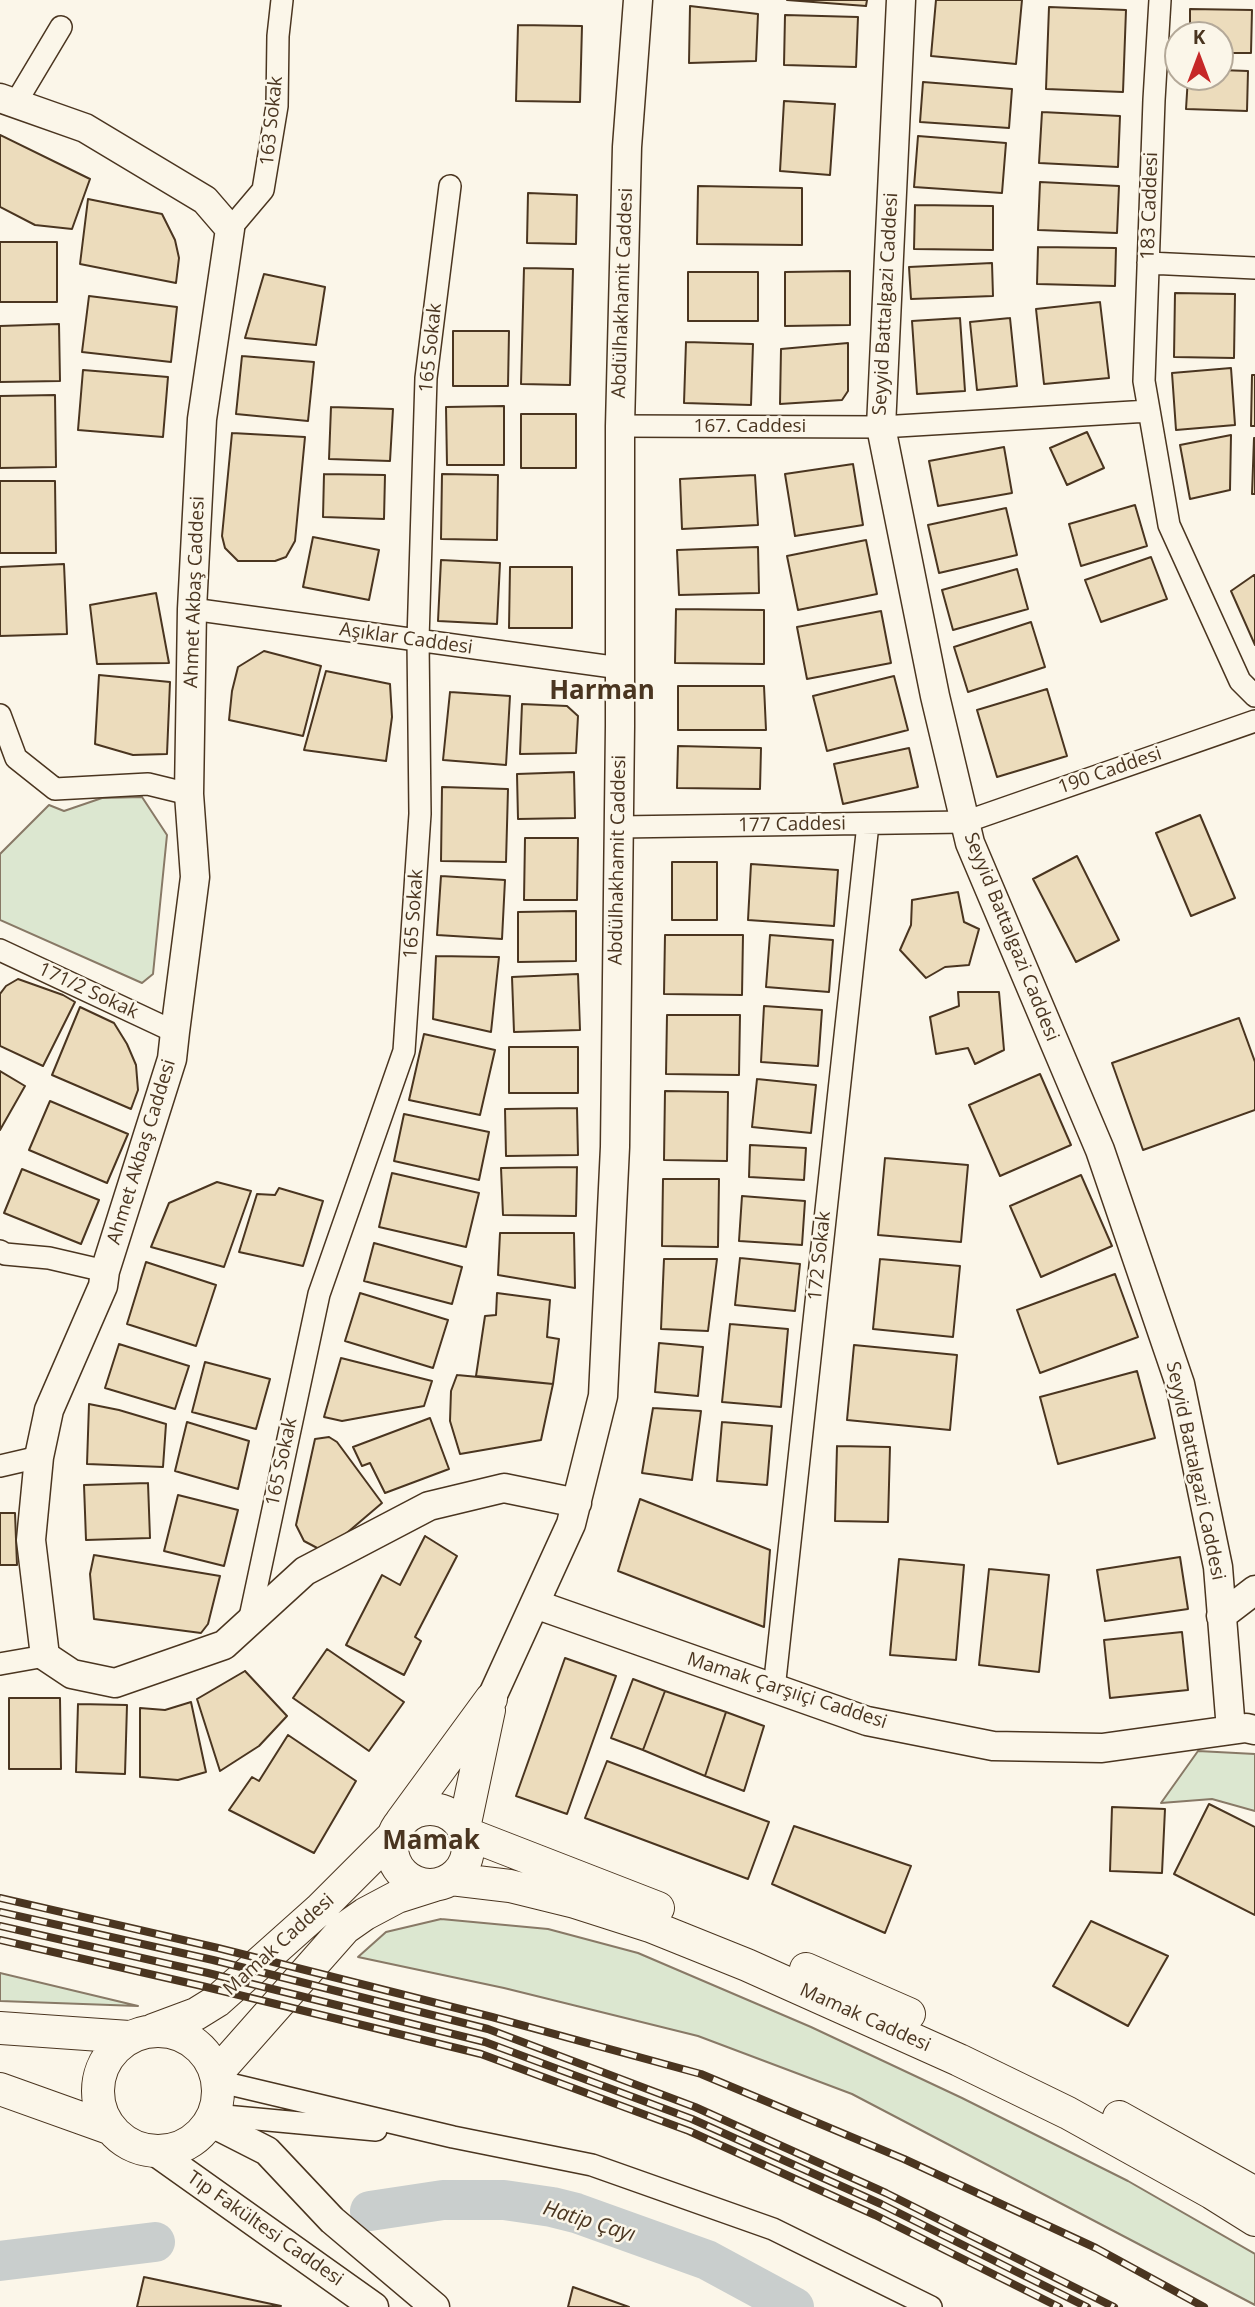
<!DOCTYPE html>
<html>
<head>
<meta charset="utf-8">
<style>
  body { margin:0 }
  #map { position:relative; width:1255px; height:2307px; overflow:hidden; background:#fbf6e9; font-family:"Open Sans",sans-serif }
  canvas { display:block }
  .north { position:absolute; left:1164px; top:21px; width:70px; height:70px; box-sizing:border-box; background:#fbf6e9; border:2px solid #b4a999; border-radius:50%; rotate:0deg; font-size:19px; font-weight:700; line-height:28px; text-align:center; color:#4a3520 }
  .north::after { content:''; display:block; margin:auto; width:24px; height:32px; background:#c62828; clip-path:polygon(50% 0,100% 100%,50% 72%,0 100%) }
</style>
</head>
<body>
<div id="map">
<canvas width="1255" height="2307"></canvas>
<div class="north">K</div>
</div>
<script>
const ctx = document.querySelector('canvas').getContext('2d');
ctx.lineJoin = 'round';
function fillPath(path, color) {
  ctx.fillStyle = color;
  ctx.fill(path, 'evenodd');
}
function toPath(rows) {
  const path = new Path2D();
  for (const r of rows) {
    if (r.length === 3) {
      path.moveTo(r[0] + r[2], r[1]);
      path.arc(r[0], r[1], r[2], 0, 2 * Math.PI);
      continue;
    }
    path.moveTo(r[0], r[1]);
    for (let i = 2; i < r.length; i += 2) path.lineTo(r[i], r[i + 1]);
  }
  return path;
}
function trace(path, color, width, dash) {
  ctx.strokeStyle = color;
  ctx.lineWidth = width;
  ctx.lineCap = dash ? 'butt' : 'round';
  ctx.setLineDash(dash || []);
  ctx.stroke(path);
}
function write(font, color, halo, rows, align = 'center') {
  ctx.font = font + ' "Open Sans",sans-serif';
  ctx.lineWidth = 5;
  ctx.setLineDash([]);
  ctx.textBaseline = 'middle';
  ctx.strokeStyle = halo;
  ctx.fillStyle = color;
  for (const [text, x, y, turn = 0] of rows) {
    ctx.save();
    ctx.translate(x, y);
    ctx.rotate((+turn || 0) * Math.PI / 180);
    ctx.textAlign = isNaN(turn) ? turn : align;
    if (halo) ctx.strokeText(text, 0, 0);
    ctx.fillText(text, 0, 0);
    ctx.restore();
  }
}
const green = toPath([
  [142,797,167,835,153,974,142,983,0,920,0,854,49,805,64,811,102,798,142,797],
  [1198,1751,1255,1754,1255,1811,1212,1799,1161,1803,1198,1751],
  [441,1919,548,1929,638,1953,811,2027,962,2098,1128,2181,1255,2254,1255,2305,852,2094,698,2036,504,1988,358,1957,386,1932,441,1919],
  [0,1973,138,2006,0,2001,0,1973]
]);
const river = toPath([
  [370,2211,443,2200,504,2200,552,2207,576,2213,707,2260,794,2307],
  [0,2261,155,2242]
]);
const building = toPath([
  [787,0,867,0,866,6,787,0],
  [936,0,1022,0,1016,64,931,56,936,0],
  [690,6,758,14,756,61,689,63,690,6],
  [1049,7,1126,10,1123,92,1046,89,1049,7],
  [1190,9,1252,10,1251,53,1220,53,1220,35,1190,35,1190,9],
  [785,15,858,17,856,67,784,65,785,15],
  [518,25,582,26,580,102,516,101,518,25],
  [1220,70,1248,71,1247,111,1186,109,1188,77,1220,77,1220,70],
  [923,82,1012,89,1009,128,920,122,923,82],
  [784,101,835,104,830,175,780,171,784,101],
  [1042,112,1120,116,1118,167,1039,163,1042,112],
  [0,135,90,179,72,229,35,225,0,207,0,135],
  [918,136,1006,143,1002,193,914,187,918,136],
  [1040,182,1119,186,1117,233,1038,230,1040,182],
  [698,186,802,188,802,245,697,244,698,186],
  [528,193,577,195,576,244,527,243,528,193],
  [88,199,162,214,175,240,179,258,176,283,80,264,88,199],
  [915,205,993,206,993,250,914,249,915,205],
  [0,242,57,242,57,302,0,302,0,242],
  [1038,247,1116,248,1115,286,1037,284,1038,247],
  [992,263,993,296,911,299,909,267,992,263],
  [524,268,573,269,570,385,521,384,524,268],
  [850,271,850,325,785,326,785,272,850,271],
  [688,272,758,272,758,321,688,321,688,272],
  [264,274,325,287,316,345,245,338,264,274],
  [1175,293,1235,294,1234,358,1174,357,1175,293],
  [89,296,177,307,171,362,82,352,89,296],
  [1100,302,1109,378,1044,384,1036,309,1100,302],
  [960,318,965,391,917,394,912,321,960,318],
  [1010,318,1017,386,977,390,970,322,1010,318],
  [59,324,60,381,0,382,0,326,59,324],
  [453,331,509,331,508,386,453,386,453,331],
  [686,342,753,344,751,405,684,403,686,342],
  [848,343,848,391,842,400,780,404,781,349,848,343],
  [242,356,314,362,308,421,236,414,242,356],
  [1231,368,1235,425,1176,430,1172,373,1231,368],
  [83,370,168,377,163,437,78,430,83,370],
  [1252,375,1255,375,1255,426,1251,426,1252,375],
  [55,395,56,467,0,468,0,396,55,395],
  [504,406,504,465,447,465,446,407,504,406],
  [331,407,393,409,390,461,329,459,331,407],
  [521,414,576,414,576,468,521,468,521,414],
  [1087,432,1104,468,1067,485,1050,448,1087,432],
  [232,433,305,437,295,541,286,557,275,561,238,561,225,548,222,536,232,433],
  [1231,435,1230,490,1190,499,1180,445,1231,435],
  [1254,438,1255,438,1255,494,1252,494,1254,438],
  [1004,447,1012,493,938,506,929,461,1004,447],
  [853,464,863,525,795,536,785,474,853,464],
  [324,474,385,475,384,519,323,517,324,474],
  [442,474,498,475,497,540,441,539,442,474],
  [755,475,758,525,682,529,680,479,755,475],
  [0,481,55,481,56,553,0,553,0,481],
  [1135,505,1147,546,1081,566,1069,524,1135,505],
  [1006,508,1017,555,939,573,928,525,1006,508],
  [313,537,379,550,369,600,303,587,313,537],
  [866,540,877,594,798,610,787,556,866,540],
  [758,547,759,593,679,595,677,550,758,547],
  [1151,557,1167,599,1101,622,1085,580,1151,557],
  [441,560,500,563,497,624,438,621,441,560],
  [64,564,67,634,0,636,0,567,64,564],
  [510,567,572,567,572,628,509,628,510,567],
  [1017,569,1028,609,953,630,942,590,1017,569],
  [1254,575,1255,575,1255,645,1231,591,1254,575],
  [156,593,169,663,97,664,90,605,156,593],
  [676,609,764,610,764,664,675,663,676,609],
  [881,611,891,663,807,679,797,627,881,611],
  [1031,622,1045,667,968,692,954,647,1031,622],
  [264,651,321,666,303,736,229,720,232,691,238,667,264,651],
  [326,671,390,684,392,717,386,761,304,750,326,671],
  [99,675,170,682,167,754,133,755,95,744,99,675],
  [894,676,908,730,827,751,813,696,894,676],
  [678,686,764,686,766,730,678,730,678,686],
  [1047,689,1067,756,997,777,977,710,1047,689],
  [450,692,510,696,506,765,443,760,450,692],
  [522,704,567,706,578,716,576,753,520,754,522,704],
  [678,746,761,748,760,789,677,788,678,746],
  [909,748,918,787,843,804,834,764,909,748],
  [574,772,575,818,518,819,517,774,574,772],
  [442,787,508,789,506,862,441,861,442,787],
  [1200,815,1235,898,1191,916,1156,833,1200,815],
  [525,838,578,838,577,900,524,900,525,838],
  [1077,856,1119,940,1076,962,1033,879,1077,856],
  [672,862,717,862,717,920,672,920,672,862],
  [751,864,838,870,834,926,748,920,751,864],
  [441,876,505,880,502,939,437,935,441,876],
  [958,892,964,922,979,929,969,965,945,967,926,978,900,950,911,925,912,900,958,892],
  [576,911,576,961,518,962,518,912,576,911],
  [665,935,743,935,742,995,664,994,665,935],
  [770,935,833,940,829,992,766,987,770,935],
  [436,956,499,957,491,1032,433,1019,436,956],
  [578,974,580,1030,514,1032,512,977,578,974],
  [18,979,63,995,75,1002,43,1066,0,1046,0,994,6,986,18,979],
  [958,992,999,992,1004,1050,975,1064,968,1048,936,1054,930,1017,959,1006,958,992],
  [764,1006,822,1010,818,1066,761,1062,764,1006],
  [80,1007,114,1023,127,1044,136,1065,138,1090,131,1109,52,1075,80,1007],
  [667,1015,740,1015,739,1075,666,1074,667,1015],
  [1239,1018,1255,1062,1255,1110,1143,1150,1112,1063,1239,1018],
  [424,1034,495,1050,480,1115,409,1100,424,1034],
  [509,1047,578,1047,578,1093,509,1093,509,1047],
  [0,1071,25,1086,0,1130,0,1071],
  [1040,1074,1071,1145,1000,1176,969,1105,1040,1074],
  [757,1079,816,1085,811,1133,752,1127,757,1079],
  [665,1091,728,1092,727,1161,664,1160,665,1091],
  [50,1101,128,1134,107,1183,29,1150,50,1101],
  [577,1108,578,1155,506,1156,505,1109,577,1108],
  [404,1114,489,1132,479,1180,394,1161,404,1114],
  [750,1145,806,1148,804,1180,749,1177,750,1145],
  [885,1158,968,1165,961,1242,878,1235,885,1158],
  [577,1167,576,1216,503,1215,501,1168,577,1167],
  [22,1169,99,1200,81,1244,4,1213,22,1169],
  [392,1173,479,1193,466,1247,379,1227,392,1173],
  [1081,1175,1112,1246,1041,1277,1010,1206,1081,1175],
  [663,1179,719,1179,718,1247,662,1246,663,1179],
  [217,1182,251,1191,224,1267,151,1247,169,1203,217,1182],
  [279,1188,323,1201,303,1266,239,1252,257,1194,275,1195,279,1188],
  [742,1196,805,1201,802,1245,739,1241,742,1196],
  [500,1233,574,1233,575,1288,498,1275,500,1233],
  [374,1243,462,1267,452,1304,364,1281,374,1243],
  [740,1258,800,1264,795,1311,735,1305,740,1258],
  [664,1259,717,1259,708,1331,661,1329,664,1259],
  [880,1259,960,1266,953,1337,873,1329,880,1259],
  [146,1262,216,1285,196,1346,127,1324,146,1262],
  [1115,1274,1138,1337,1040,1373,1017,1310,1115,1274],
  [360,1293,448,1320,433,1368,345,1341,360,1293],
  [497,1293,550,1300,547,1337,559,1339,553,1384,476,1376,485,1316,496,1315,497,1293],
  [730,1324,788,1329,781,1407,722,1402,730,1324],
  [659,1343,703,1347,698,1396,655,1392,659,1343],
  [119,1344,189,1366,175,1409,105,1388,119,1344],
  [854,1345,957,1355,950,1430,847,1420,854,1345],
  [341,1358,432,1381,424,1406,342,1421,324,1417,341,1358],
  [205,1362,270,1379,256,1429,192,1412,205,1362],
  [1137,1371,1155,1438,1058,1464,1040,1397,1137,1371],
  [457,1375,553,1384,541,1440,460,1454,450,1421,451,1391,457,1375],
  [89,1404,119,1410,166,1424,163,1467,87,1464,89,1404],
  [653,1408,701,1411,692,1480,642,1473,653,1408],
  [430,1418,449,1469,385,1493,370,1463,362,1466,353,1447,430,1418],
  [187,1422,249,1441,238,1489,175,1471,187,1422],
  [722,1422,772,1426,767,1485,717,1481,722,1422],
  [329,1437,337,1442,382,1503,335,1543,321,1550,304,1541,296,1525,315,1439,329,1437],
  [837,1446,890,1447,888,1522,835,1521,837,1446],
  [148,1483,150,1538,86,1540,84,1485,148,1483],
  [178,1495,238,1510,224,1566,164,1551,178,1495],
  [640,1499,770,1550,764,1627,618,1571,640,1499],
  [0,1513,15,1513,17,1565,0,1565,0,1513],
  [425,1536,457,1556,415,1637,421,1641,404,1675,346,1645,382,1575,400,1585,425,1536],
  [94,1555,220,1576,208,1624,201,1633,94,1619,90,1574,94,1555],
  [1180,1557,1188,1609,1105,1621,1097,1570,1180,1557],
  [899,1559,964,1565,956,1660,890,1655,899,1559],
  [989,1569,1049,1575,1039,1672,979,1665,989,1569],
  [1182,1632,1188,1690,1110,1698,1104,1640,1182,1632],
  [327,1649,404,1702,369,1751,293,1698,327,1649],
  [565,1658,616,1676,567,1814,516,1796,565,1658],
  [245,1671,287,1716,259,1746,220,1771,197,1699,245,1671],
  [633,1679,665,1691,643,1750,611,1738,633,1679],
  [665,1691,726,1712,705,1776,643,1750,665,1691],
  [9,1698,60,1698,61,1769,9,1769,9,1698],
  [191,1702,206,1772,178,1780,140,1777,140,1708,165,1710,191,1702],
  [78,1704,127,1705,125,1774,76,1772,78,1704],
  [726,1712,764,1726,744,1791,705,1776,726,1712],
  [288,1735,356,1781,314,1853,229,1810,252,1777,259,1781,288,1735],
  [607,1761,769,1822,748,1879,585,1818,607,1761],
  [1209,1804,1255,1827,1255,1915,1174,1874,1209,1804],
  [1112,1807,1165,1809,1162,1873,1110,1871,1112,1807],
  [794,1826,911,1866,885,1933,772,1884,794,1826],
  [1091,1921,1168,1956,1128,2026,1053,1986,1091,1921],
  [144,2277,281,2306,137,2307,144,2277],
  [573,2287,629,2307,568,2307,573,2287]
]);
const street = toPath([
  [1160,0,1154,100,1144,381,1169,525,1240,681,1255,696],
  [15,104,61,27],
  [230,229,263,190,277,106,278,36,282,0],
  [1148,263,1255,268],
  [620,426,881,427,1149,411],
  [192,609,620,668],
  [0,715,16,758,55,789,148,784,189,794],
  [619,827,965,822,1255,721],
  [0,950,175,1032],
  [0,1251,5,1254,49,1258,105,1271],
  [0,1466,39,1457],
  [249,1622,319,1294,404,1051,420,814,418,640,426,378,450,186],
  [0,1664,45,1656],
  [774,1689,868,824],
  [217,2081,453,2137,592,2165,773,2229,931,2307],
  [214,2115,376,2130]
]);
const secondary = toPath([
  [901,0,881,427,935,696,970,843,1100,1150,1180,1384,1218,1567,1231,1730],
  [0,98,85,128,205,200,230,229,202,419,192,609,189,794,195,877,175,1032,172,1059,105,1271,103,1286,49,1410,39,1457,31,1540,45,1656,72,1674,115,1683,224,1645,305,1571,429,1506,504,1488,577,1503],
  [535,1604,867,1721,993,1746,1102,1748,1246,1728,1255,1730],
  [1221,1616,1255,1590],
  [491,1699,571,1524,603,1396,615,1147,620,726,620,426,627,147,638,0],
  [210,2122,267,2151,332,2220,435,2307],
  [156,2152,374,2307]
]);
const primary = toPath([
  [430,1847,38],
  [401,1822,491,1699],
  [464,1828,489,1710],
  [465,1833,658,1908],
  [451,1879,510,1886,575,1902,650,1926,747,1965,959,2060,1068,2113,1212,2193,1255,2220],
  [806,1969,909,2014],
  [0,2028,129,2037],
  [153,2030,196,2014,217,2001,319,1910,394,1835],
  [158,2091,60],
  [216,2074,345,1928,365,1914,397,1897,438,1884],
  [0,2089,109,2128],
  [1119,2117,1255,2193]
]);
const rail = toPath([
  [0,1898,218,1948,492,2017,701,2074,904,2159,1096,2248,1204,2307],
  [0,1912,213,1960,488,2029,695,2107,886,2193,1114,2307],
  [0,1926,208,1973,485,2042,692,2119,881,2204,1087,2307],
  [0,1940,202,1986,481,2054,689,2131,875,2215,1059,2307]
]);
const streetNames = [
  ["163 Sokak",272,121,-84],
  ["183 Caddesi",1150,206,-88],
  ["Abdülhakhamit Caddesi",623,293,-88],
  ["Seyyid Battalgazi Caddesi",886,304,-87],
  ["165 Sokak",431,348,-84],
  ["167. Caddesi",750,427],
  ["Ahmet Akbaş Caddesi",195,592,-88],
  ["Aşıklar Caddesi",406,639,8],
  ["190 Caddesi",1110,771,-19],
  ["177 Caddesi",792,825,-1],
  ["Abdülhakhamit Caddesi",618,860,-89],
  ["165 Sokak",414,914,-86],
  ["Seyyid Battalgazi Caddesi",1011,937,68],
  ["171/2 Sokak",88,991,25],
  ["Ahmet Akbaş Caddesi",142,1152,-73],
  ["172 Sokak",820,1256,-84],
  ["165 Sokak",282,1462,-78],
  ["Seyyid Battalgazi Caddesi",1195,1471,78],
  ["Mamak Çarşıiçi Caddesi",787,1691,18],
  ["Mamak Caddesi",279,1945,-42],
  ["Mamak Caddesi",865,2018,24],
  ["Tıp Fakültesi Caddesi",265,2229,35]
];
const waterNames = [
  ["Hatip Çayı",589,2222,17]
];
const districtNames = [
  ["Harman",602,692],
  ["Mamak",431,1842]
];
fillPath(green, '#dce7d0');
trace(green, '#887966', 2);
trace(river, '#c9cecd', 40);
fillPath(building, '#ecdcbc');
trace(building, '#4a3520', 2);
trace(street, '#4a3520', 24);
trace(secondary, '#4a3520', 31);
trace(primary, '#4a3520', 34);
trace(street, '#fbf6e9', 21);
trace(secondary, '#fbf6e9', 28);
trace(primary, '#fbf6e9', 32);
trace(rail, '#4a3520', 8);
trace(rail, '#fbf6e9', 5, [16]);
write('19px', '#4a3520', '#fbf6e9', streetNames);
write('italic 21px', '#4a3520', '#fbf6e9', waterNames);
write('bold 26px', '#4a3520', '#fbf6e9', districtNames);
</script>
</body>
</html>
